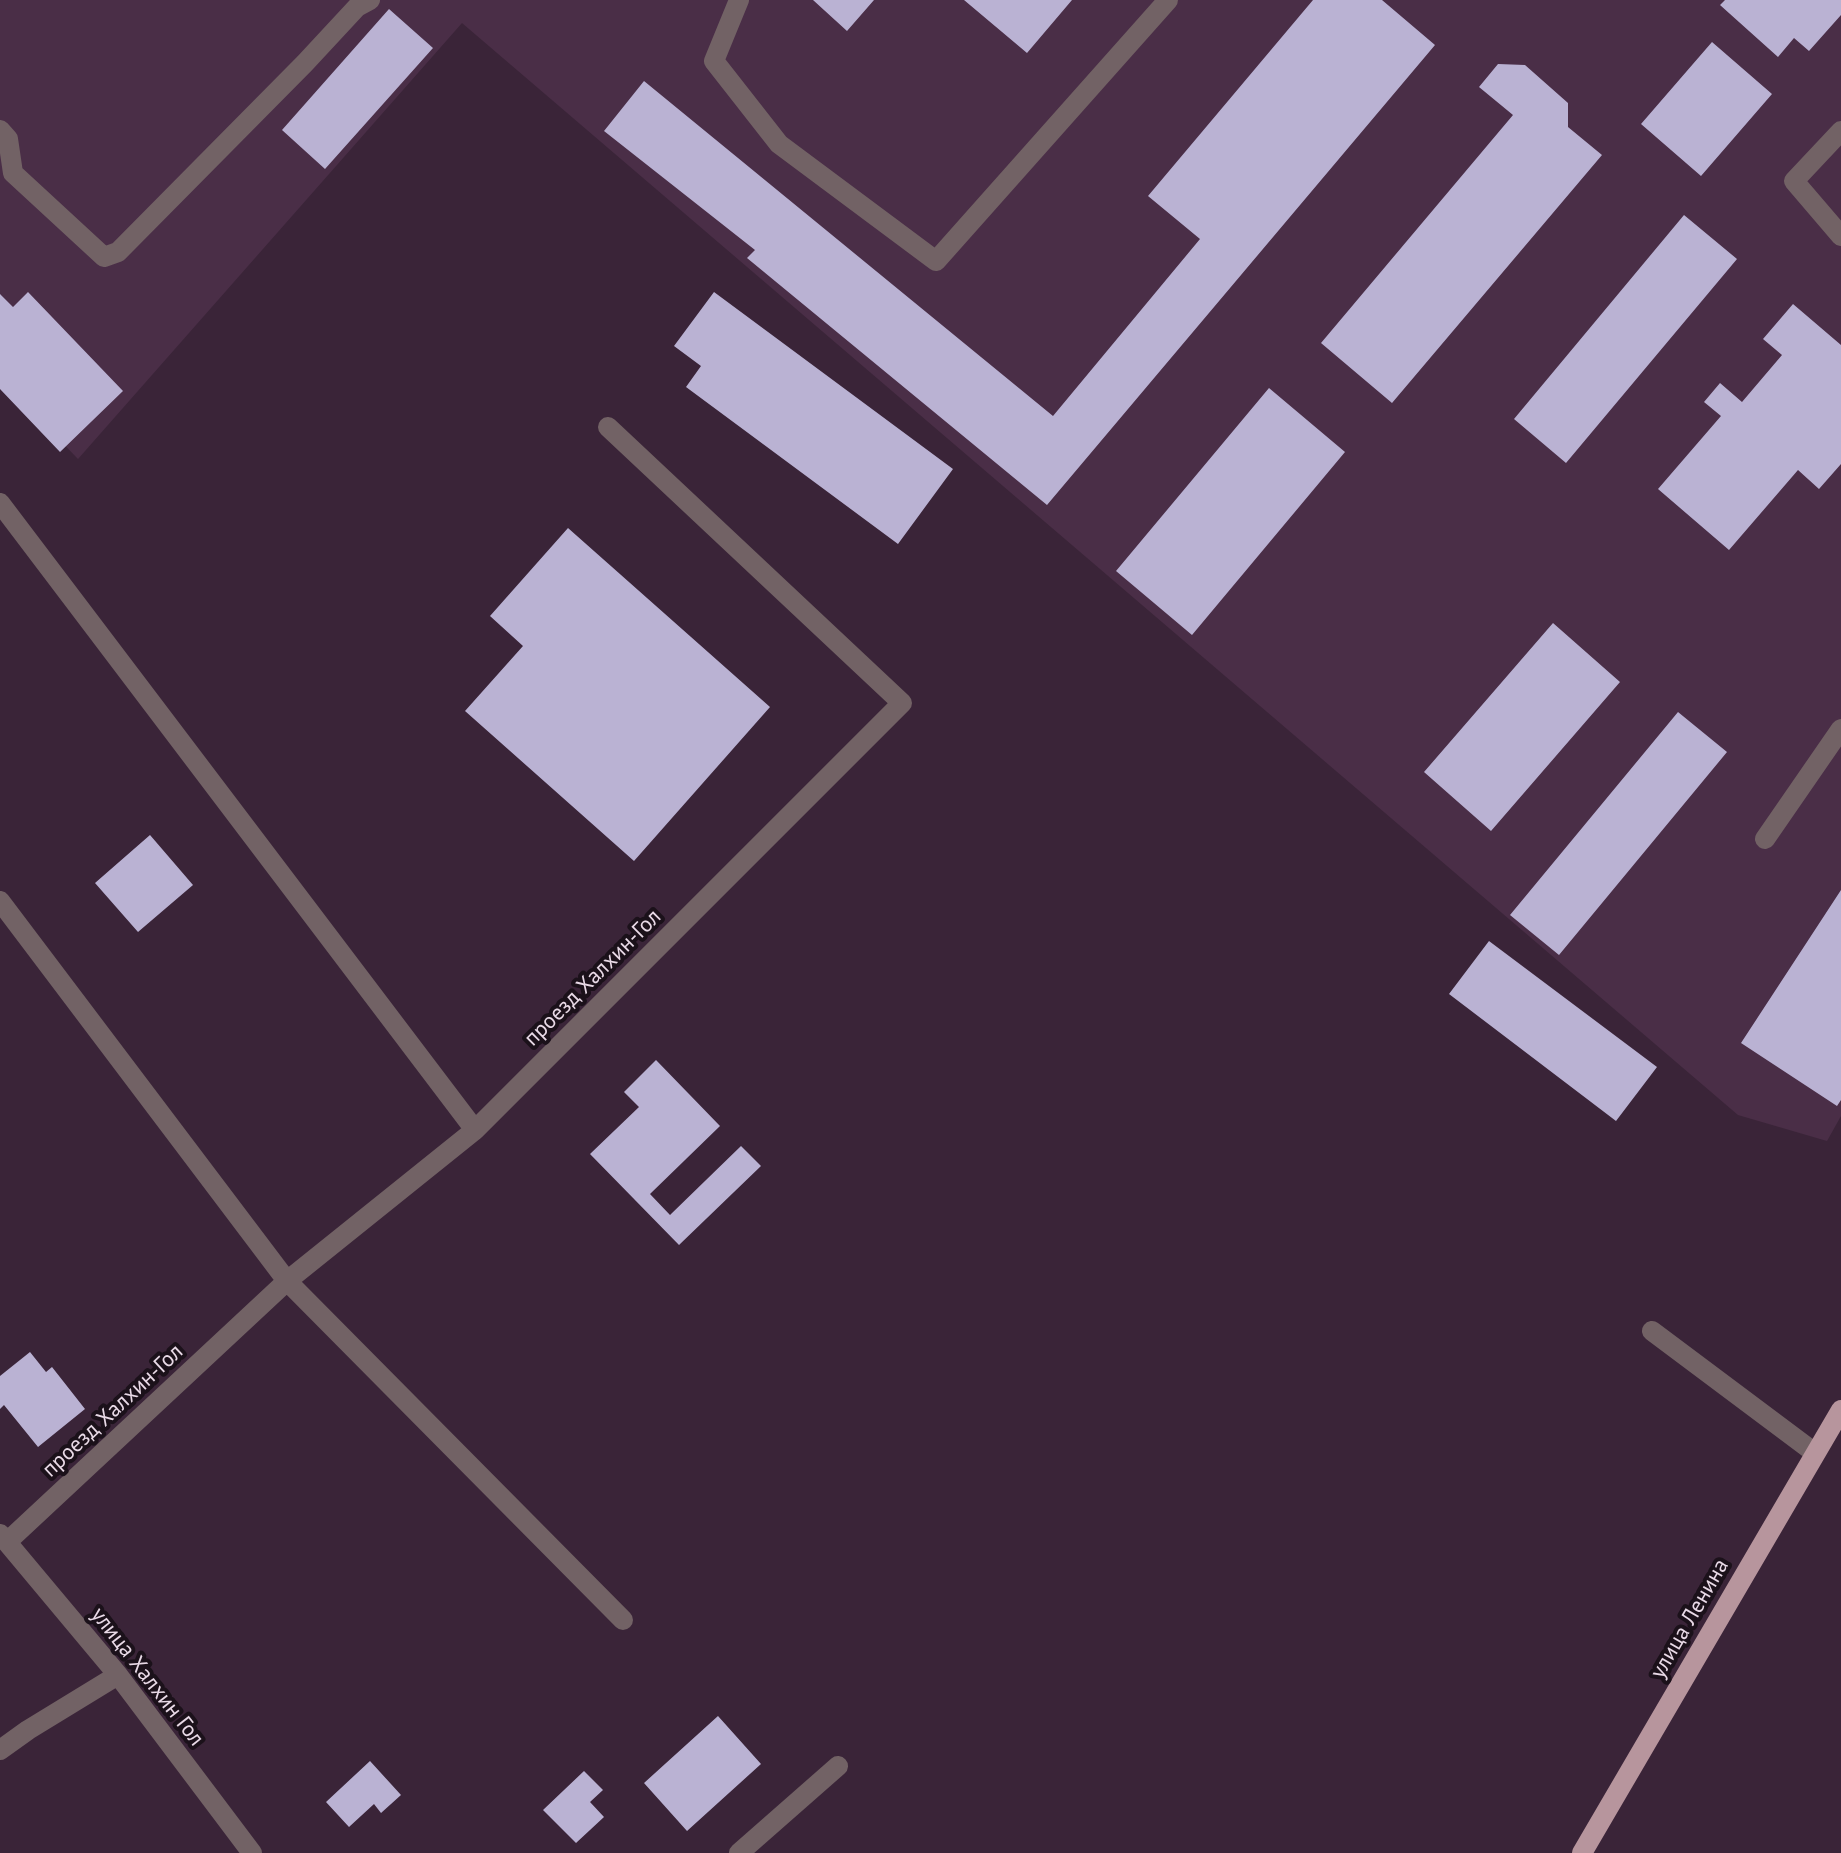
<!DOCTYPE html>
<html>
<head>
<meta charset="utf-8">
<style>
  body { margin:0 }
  canvas { display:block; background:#3a2438 }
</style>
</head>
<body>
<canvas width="1841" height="1853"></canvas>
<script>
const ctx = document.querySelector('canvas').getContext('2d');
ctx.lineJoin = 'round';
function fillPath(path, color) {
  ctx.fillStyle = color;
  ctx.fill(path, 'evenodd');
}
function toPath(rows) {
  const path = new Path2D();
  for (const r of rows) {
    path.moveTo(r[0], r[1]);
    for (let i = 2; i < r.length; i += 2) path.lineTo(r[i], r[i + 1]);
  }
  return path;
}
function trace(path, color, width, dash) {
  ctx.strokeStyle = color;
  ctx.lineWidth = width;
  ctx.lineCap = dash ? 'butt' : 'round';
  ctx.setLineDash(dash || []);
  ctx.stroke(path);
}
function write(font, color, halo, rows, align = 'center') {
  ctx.font = font + ' "PT Sans",sans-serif';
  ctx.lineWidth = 8;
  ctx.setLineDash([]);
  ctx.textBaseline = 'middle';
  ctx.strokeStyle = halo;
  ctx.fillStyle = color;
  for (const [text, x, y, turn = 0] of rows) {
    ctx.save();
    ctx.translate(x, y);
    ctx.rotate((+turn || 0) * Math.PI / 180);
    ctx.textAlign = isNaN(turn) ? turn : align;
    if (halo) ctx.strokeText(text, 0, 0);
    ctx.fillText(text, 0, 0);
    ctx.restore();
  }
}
const built = toPath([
  [0,0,1828,0,1841,13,1841,1116,1827,1141,1738,1115,462,23,78,459,0,378]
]);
const building = toPath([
  [813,0,874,0,847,31],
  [964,0,1072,0,1027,53],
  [1313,0,1382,0,1435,45,1047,505,747,258,755,250,604,131,644,81,1053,416,1200,239,1148,196],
  [1725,0,1841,0,1841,15,1809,51,1794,38,1778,57,1720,5],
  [389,9,433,48,325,169,282,130],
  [1712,42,1772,94,1701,176,1641,124],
  [1498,64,1525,65,1568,103,1568,127,1602,155,1392,403,1321,343,1513,115,1479,87],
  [1684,215,1737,259,1566,463,1514,419],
  [28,292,123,391,60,452,0,389,0,294,13,307],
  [714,292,953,469,898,544,686,387,701,366,674,346],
  [1793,304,1841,345,1841,464,1819,489,1798,470,1729,550,1658,489,1721,416,1704,402,1720,383,1742,402,1782,355,1763,339],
  [1269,388,1345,452,1192,635,1116,571],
  [568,528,770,707,634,861,465,711,523,646,490,616],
  [1553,623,1620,682,1491,831,1424,772],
  [1678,712,1727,752,1559,955,1510,915],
  [150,835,193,885,138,932,95,883],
  [1841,890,1841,1100,1837,1106,1741,1043],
  [1489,941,1657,1067,1616,1121,1449,994],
  [656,1060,720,1126,650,1194,670,1215,741,1146,761,1166,679,1245,590,1154,639,1107,624,1092],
  [30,1352,46,1372,52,1367,85,1409,38,1447,4,1405,0,1409,0,1376],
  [718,1716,761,1764,687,1831,644,1783],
  [370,1761,401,1795,381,1813,374,1804,349,1827,326,1802],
  [584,1771,603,1790,590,1802,604,1817,576,1843,543,1810]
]);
const minor = toPath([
  [739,0,714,61,779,144,936,261,1168,0],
  [0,130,8,139,13,173,104,257,118,252,305,63,357,7,370,0],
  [1841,131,1794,181,1841,236],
  [0,503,475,1130],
  [1765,839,1841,729],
  [0,901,287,1281,623,1620],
  [1652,1331,1815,1453],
  [0,1534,118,1675,252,1853],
  [7,1542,287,1281,475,1130,902,703,608,427],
  [0,1750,28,1730,118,1675],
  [739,1853,838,1766]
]);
const major = toPath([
  [1582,1853,1841,1410]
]);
const streetNames = [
  ["проезд Халхин-Гол",593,978,-45],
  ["проезд Халхин-Гол",113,1411,-43],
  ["улица Ленина",1690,1619,-60],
  ["улица Халхин Гол",147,1677,52]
];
fillPath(built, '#4a2e47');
fillPath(building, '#bab2d3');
trace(minor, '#726265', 20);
trace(major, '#b7959d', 20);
write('22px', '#e9dae7', '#1b111a', streetNames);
</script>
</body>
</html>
